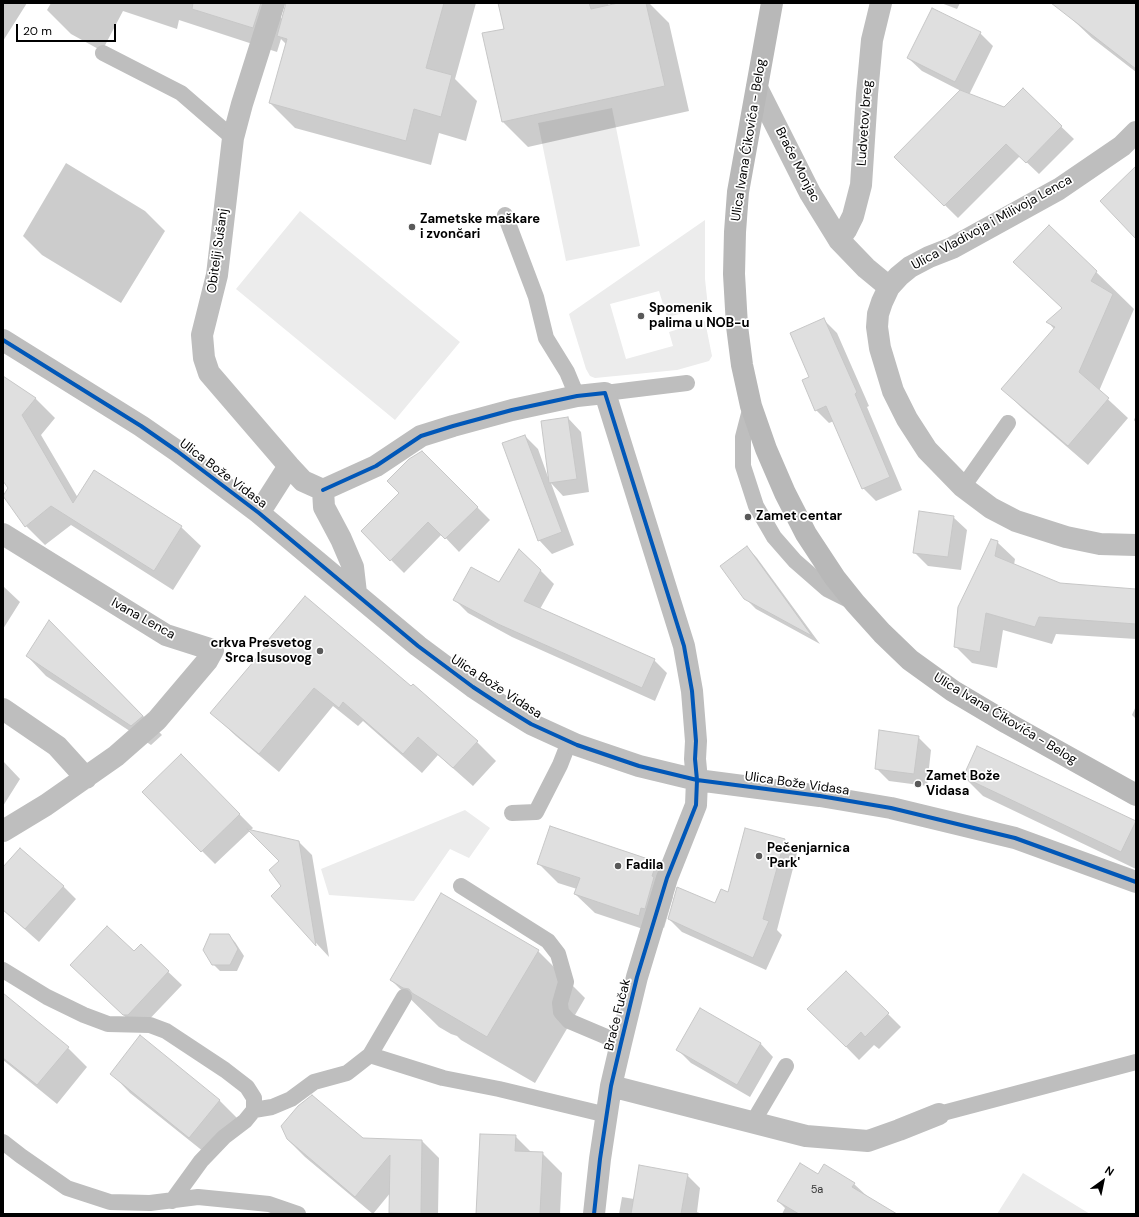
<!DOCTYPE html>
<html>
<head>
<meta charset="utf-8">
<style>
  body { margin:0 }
  #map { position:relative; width:1139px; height:1217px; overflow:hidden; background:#fff; font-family:"DM Sans",sans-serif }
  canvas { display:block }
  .frame { position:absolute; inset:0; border:4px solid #000; pointer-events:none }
  .north { position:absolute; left:1083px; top:1161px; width:40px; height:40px; -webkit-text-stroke:3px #fff; paint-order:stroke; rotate:33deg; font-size:11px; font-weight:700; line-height:16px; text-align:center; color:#000 }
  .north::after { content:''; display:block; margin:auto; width:14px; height:18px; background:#000; clip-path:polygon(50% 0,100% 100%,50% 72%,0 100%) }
  .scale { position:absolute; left:16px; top:24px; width:100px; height:18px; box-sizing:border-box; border:2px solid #000; border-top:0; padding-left:5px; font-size:12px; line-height:14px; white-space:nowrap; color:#000; -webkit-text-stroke:3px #fff; paint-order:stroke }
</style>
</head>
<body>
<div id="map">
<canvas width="1139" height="1217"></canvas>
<div class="frame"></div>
<div class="north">N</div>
<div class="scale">20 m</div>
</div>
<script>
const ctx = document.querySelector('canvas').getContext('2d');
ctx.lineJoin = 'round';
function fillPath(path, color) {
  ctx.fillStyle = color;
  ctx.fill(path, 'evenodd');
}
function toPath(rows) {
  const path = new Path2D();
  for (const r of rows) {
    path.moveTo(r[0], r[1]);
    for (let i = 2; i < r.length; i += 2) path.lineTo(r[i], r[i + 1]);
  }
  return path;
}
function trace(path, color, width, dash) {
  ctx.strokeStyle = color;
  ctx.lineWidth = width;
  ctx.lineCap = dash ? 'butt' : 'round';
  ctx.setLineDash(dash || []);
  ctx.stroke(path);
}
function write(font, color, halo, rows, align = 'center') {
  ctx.font = font + ' "DM Sans",sans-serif';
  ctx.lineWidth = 3.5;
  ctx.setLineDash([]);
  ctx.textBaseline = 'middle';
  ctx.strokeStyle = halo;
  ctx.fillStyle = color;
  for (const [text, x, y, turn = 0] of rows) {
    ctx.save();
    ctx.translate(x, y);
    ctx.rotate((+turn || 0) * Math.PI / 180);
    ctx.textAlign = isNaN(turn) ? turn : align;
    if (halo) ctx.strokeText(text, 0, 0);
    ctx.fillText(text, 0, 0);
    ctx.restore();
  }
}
const green = toPath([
  [612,108,640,246,566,261,538,123],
  [300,211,460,342,395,420,236,289],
  [705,220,705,279,708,307,667,317,659,291,610,304,626,359,673,346,669,332,705,321,712,356,709,361,677,370,595,378,590,376,586,369,569,314],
  [465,810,490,828,469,858,450,849,414,901,329,895,321,869],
  [1023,1173,1090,1214,997,1214]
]);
const shadow = toPath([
  [3,3,27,3,3,41],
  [51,3,266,3,283,20,290,3,476,3,455,79,477,101,466,141,439,133,431,165,295,128,270,103,286,44,281,39,277,52,179,20,177,29,123,11,102,51,71,34,47,10],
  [499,3,608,3,609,6,623,3,649,3,669,23,689,111,528,147,503,122,483,34,505,29],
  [941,3,960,3,957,9],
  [1083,3,1131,3,1136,7,1136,72,1092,38,1072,19],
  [980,33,993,46,969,95,1004,108,1023,90,1074,139,1039,174,1020,156,958,218,896,157,961,91,922,71,908,58],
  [66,163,145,211,165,231,121,303,42,255,23,236],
  [1049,226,1134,309,1099,391,1128,418,1088,465,1022,408,1003,389,1054,329,1048,322,1063,309,1034,281],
  [824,320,837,333,869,406,867,407,902,490,876,501,863,488,834,421,829,423,816,410],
  [3,377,36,399,55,418,41,435,78,498,181,527,201,546,173,590,71,525,45,545,26,526,9,488,3,479],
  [1136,415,1136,423,1134,420],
  [568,418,581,432,589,492,563,496,551,483,574,545,552,554,539,540,525,436,538,449,548,477],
  [422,452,490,520,459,552,442,534,404,573,362,531,400,493],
  [953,517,967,530,961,570,928,566,914,552],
  [997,542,1015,559,1014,565,1060,584,1136,590,1136,639,1056,634,1052,644,1003,630,997,668,972,663,955,646],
  [747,547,757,558,820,644,756,609,745,598],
  [520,550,554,584,540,609,654,660,667,673,655,701,512,637,468,613,455,600,500,584],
  [3,586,20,602,3,629],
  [49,621,162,735,151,745,46,676,27,656],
  [266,648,477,742,496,761,473,786,438,755,422,773,363,721,358,726,333,706,279,772,236,736,216,717],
  [1136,706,1136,719,1132,715],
  [918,737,931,750,927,786,889,781,876,768],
  [181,755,253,828,215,864,143,792],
  [3,761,20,779,3,806],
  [964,777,1135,822,1136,823,1136,869,983,796],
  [784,840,797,853,777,930,782,935,766,970,682,932,669,919,715,904],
  [299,842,312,855,329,957,273,896,282,886],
  [538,863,656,863,676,882,671,895,673,897,664,928,661,926,658,934,595,913,575,894,577,889,558,883],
  [3,869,63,886,76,899,39,942,3,910],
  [228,935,235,942,244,956,237,971,220,971,213,964],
  [141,946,182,985,141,1028,137,1028,84,978,134,953],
  [538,951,585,998,535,1083,461,1040,457,1036,451,1034,439,1027,391,980],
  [846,972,901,1027,879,1049,874,1045,859,1060,809,1009],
  [3,995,68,1048,87,1067,57,1104,3,1060],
  [760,1043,773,1057,750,1097,691,1063,678,1050],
  [111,1073,219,1100,239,1120,209,1156,130,1093],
  [515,1136,532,1153,542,1153,562,1173,560,1214,477,1214],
  [287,1139,422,1141,439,1158,438,1214,392,1214,390,1212,391,1192,373,1214,305,1157],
  [687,1175,700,1188,697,1212,702,1214,619,1214,622,1197,634,1199],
  [854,1184,868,1197,895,1214,782,1214,785,1208,778,1201]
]);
const building = toPath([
  [193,3,261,3,253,28,192,9,193,3],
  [286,3,444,3,426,68,452,75,441,117,414,109,406,141,269,103,287,39,277,36,286,3],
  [498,3,589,3,591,9,618,3,646,3,665,86,502,122,482,33,504,29,498,3],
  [1051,3,1136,3,1136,69,1051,3],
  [932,8,981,32,955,82,907,58,932,8],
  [1023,88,1062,126,1026,163,1006,144,944,206,894,157,960,90,1004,107,1023,88],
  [1136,166,1136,239,1100,201,1136,166],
  [1049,225,1097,271,1091,281,1113,294,1079,372,1109,398,1068,446,1001,389,1055,327,1046,322,1062,308,1013,262,1049,225],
  [824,318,857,392,855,394,890,477,862,489,826,406,815,411,802,380,809,377,790,333,824,318],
  [3,376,36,398,22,415,73,503,94,470,182,526,154,571,51,506,25,527,3,496,8,488,3,481,3,376],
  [568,417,577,479,549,483,541,421,568,417],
  [525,435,562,532,538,541,502,443,525,435],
  [422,451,478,507,445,539,428,522,390,561,361,531,399,493,387,481,409,459,422,451],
  [919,511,954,516,948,557,913,553,919,511],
  [991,539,998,541,995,556,1060,583,1136,589,1136,624,1039,617,1035,627,986,613,980,652,954,647,958,607,991,539],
  [747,546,812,636,744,599,720,566,747,546],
  [519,549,541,570,524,601,655,659,642,688,498,624,453,600,471,567,499,582,519,549],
  [305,596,411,686,413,684,478,741,453,768,418,737,403,754,343,702,339,708,314,688,259,754,210,713,265,648,263,646,305,596],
  [49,620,143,716,131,726,26,656,49,620],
  [879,730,919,736,914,774,875,769,879,730],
  [977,746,1136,821,1121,852,963,777,977,746],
  [181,754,240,814,201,852,142,792,181,754],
  [550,826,657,862,652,876,654,877,645,909,641,908,639,916,574,894,580,878,537,864,550,826],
  [745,828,785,839,763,919,769,921,753,958,668,919,677,887,715,903,721,889,728,892,745,828],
  [247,829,299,841,316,946,271,896,281,886,269,870,279,861,247,829],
  [20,848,64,886,25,929,3,910,3,867,20,848],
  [441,893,539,950,487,1037,412,993,409,989,403,988,390,980,441,893],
  [107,926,134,951,141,944,169,971,128,1015,123,1015,70,965,107,926],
  [210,934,229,934,238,949,230,965,212,965,203,950,210,934],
  [846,971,889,1013,865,1037,861,1032,846,1047,807,1009,846,971],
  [3,993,69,1047,37,1085,3,1058,3,993],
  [700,1008,761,1043,737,1085,676,1050,700,1008],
  [140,1035,220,1100,189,1138,110,1074,140,1035],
  [312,1095,363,1138,422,1140,421,1214,389,1213,390,1155,355,1197,287,1139,281,1126,298,1106,312,1095],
  [480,1134,516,1135,515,1151,543,1152,540,1214,476,1214,480,1134],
  [800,1163,818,1174,824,1164,855,1183,852,1187,897,1214,799,1214,777,1201,800,1163],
  [639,1165,688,1174,681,1214,631,1214,639,1165]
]);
const lane = toPath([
  [103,53,181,93,233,138],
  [505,215,536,297,546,338,567,372,577,396],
  [605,393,687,383],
  [751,406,743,437,743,466,756,506,774,537,795,561,827,589,849,600],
  [963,487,1008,423],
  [512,813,536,812,560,765,569,742],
  [461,886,548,941,558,954,566,982,560,1003,561,1012,569,1021,621,1043],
  [3,970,47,997,84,1015,108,1024,150,1025,166,1031,225,1070,247,1087,254,1098,254,1110,245,1121,224,1137,201,1161,172,1201],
  [370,1055,404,997],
  [254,1110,272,1107,291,1099,314,1082,347,1073,370,1055,443,1078,499,1089,607,1115],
  [939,1114,1136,1062],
  [753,1122,786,1066],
  [3,1142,21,1156,67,1188,110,1202,150,1203,198,1197,269,1204,298,1214]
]);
const street = toPath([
  [274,3,242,104,233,138,217,275,202,335,204,358,209,373,289,466,303,481,323,490],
  [757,88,810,193,839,240,866,268,889,287],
  [1136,132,1122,146,1059,189,952,248,929,257,910,267,899,276,889,287,882,302,878,314,877,327,880,348,893,391,907,419,927,450,963,487,991,508,1016,521,1066,537,1100,544,1136,545],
  [839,240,846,230,853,216,861,185,867,94,872,40,881,3],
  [3,340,141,426,177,451,259,513,418,646,473,687,505,708,531,724,577,745,639,766,697,780,820,796,891,808,1015,838,1136,882],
  [323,490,376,466,421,436,453,426,512,410,577,396,605,393,684,646,692,691,696,741,695,759,697,780,696,805,667,878,637,977,621,1043,611,1086,600,1159,594,1214],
  [323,490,324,507,341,539,353,567,356,593],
  [259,513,289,466],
  [3,534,166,635,213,650,207,661,157,720,116,756,46,805,3,831],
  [3,709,57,746,86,778],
  [611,1086,806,1136,868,1141,899,1130,939,1114]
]);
const secondary = toPath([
  [772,3,738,192,735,232,734,274,737,326,742,365,751,406,766,449,785,493,806,534,835,578,855,603,882,633,910,660,953,691,1007,723,1136,795]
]);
const cycleway = toPath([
  [3,340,141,426,177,451,259,513,418,646,473,687,505,708,531,724,577,745,639,766,697,780,820,796,891,808,1015,838,1136,882],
  [323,490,376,466,421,436,453,426,512,410,577,396,605,393,684,646,692,691,696,741,695,759,697,780,696,805,667,878,637,977,621,1043,611,1086,600,1159,594,1214]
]);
const markers = [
  [412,227,4,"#595959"],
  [641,316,4,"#595959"],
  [748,517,4,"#595959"],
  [320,651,4,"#595959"],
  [918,784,4,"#595959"],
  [759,856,4,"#595959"],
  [618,866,4,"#595959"]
];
const numberNames = [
  ["5a",817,1190]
];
const streetNames = [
  ["Ludvetov breg",865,123,-86],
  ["Ulica Ivana Ćikovića - Belog",749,140,-81],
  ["Braće Monjac",797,165,63],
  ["Ulica Vladivoja i Milivoja Lenca",992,223,-29],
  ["Obitelji Sušanj",218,251,-82],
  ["Ulica Bože Vidasa",223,474,37],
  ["Ivana Lenca",143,619,29],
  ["Ulica Bože Vidasa",496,687,33],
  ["Ulica Ivana Ćikovića - Belog",1005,719,31],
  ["Ulica Bože Vidasa",797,784,8],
  ["Braće Fučak",618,1015,-76]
];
const poiNames = [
  ["Zametske maškare",420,220],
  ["i zvončari",420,235],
  ["Spomenik",649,309],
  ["palima u NOB-u",649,324],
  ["Zamet centar",756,517],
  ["crkva Presvetog",312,644,"right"],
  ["Srca Isusovog",312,659,"right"],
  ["Zamet Bože",926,777],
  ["Vidasa",926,792],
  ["Pečenjarnica",767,849],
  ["'Park'",767,864],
  ["Fadila",626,866]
];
fillPath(green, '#ececec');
fillPath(shadow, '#0003');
fillPath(building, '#dfdfdf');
trace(building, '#c7c7c7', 1);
trace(lane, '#bebebe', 16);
trace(street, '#bebebe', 22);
trace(secondary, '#b8b8b8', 22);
trace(cycleway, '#0057b8', 4);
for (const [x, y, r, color] of markers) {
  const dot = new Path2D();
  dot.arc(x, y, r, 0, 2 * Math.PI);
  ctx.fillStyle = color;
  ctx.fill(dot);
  trace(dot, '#fff', 1.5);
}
write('11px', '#383838', null, numberNames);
write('13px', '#000', '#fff', streetNames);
write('bold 13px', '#000', '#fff', poiNames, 'left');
</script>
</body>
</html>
